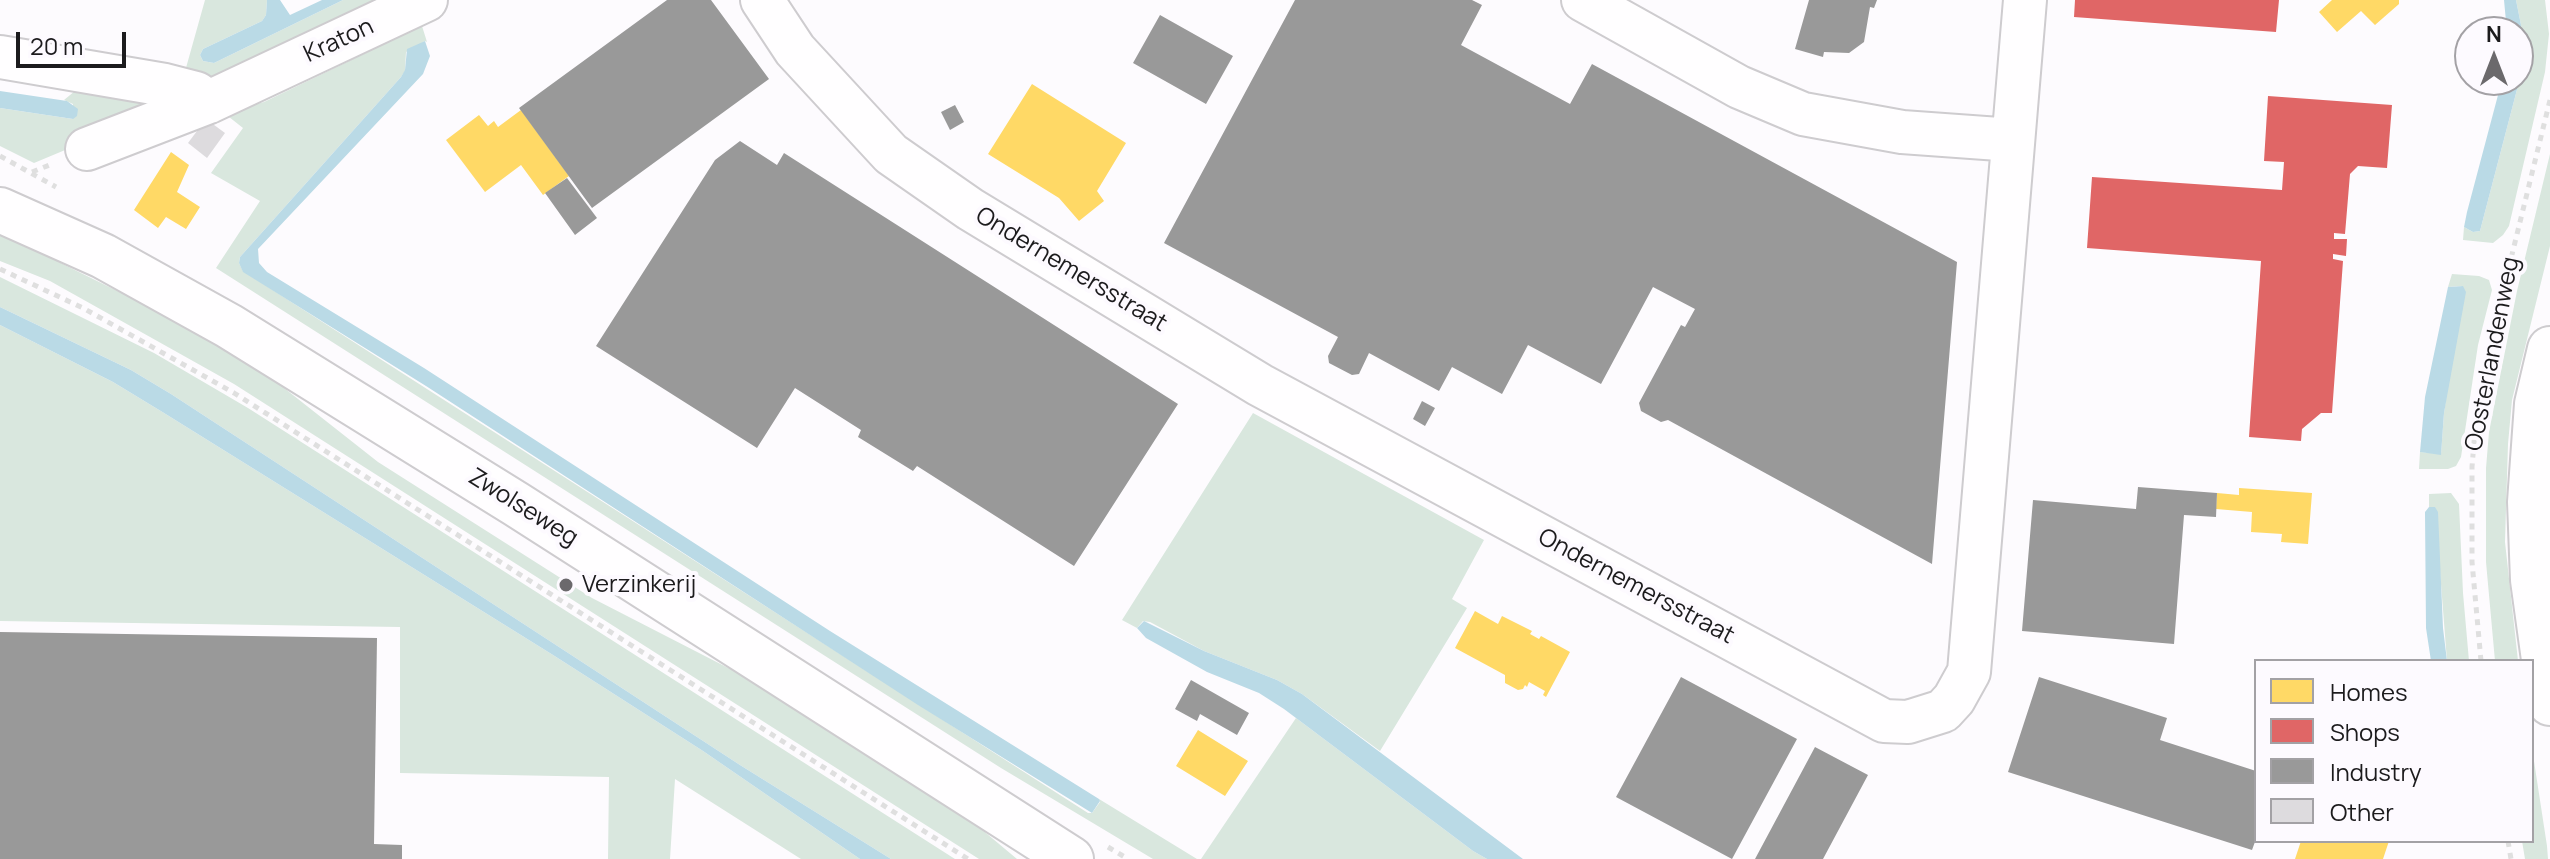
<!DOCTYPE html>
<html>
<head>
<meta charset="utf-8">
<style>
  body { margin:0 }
  #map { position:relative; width:2550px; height:859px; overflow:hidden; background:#fdfbfe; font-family:Manrope,sans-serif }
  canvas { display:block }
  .legend { position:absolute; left:2254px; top:659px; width:280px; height:184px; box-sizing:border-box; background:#fdfaff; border:2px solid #a3a1a5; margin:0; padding:10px 14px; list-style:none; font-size:24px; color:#1c1b1d }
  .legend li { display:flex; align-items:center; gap:16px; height:40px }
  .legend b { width:40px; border:2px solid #a3a1a5 }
  .north { position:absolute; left:2454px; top:16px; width:80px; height:80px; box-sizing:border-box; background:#fdfaff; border:2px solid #a3a1a5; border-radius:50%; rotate:0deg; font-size:22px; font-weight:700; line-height:32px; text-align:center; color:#1c1b1d }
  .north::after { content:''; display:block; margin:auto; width:28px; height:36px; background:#6b696c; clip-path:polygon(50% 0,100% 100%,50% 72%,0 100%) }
  .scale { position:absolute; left:16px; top:32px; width:110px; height:36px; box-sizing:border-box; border:4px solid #1c1b1d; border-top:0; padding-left:10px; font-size:24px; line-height:28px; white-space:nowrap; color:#1c1b1d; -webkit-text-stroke:6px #fdfaff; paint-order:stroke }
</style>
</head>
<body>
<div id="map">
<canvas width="2550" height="859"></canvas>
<ul class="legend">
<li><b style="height:22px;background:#ffd966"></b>Homes</li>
<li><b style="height:22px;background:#e06666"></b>Shops</li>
<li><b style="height:22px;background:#999"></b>Industry</li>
<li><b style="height:22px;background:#dddbde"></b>Other</li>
</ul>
<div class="north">N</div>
<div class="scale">20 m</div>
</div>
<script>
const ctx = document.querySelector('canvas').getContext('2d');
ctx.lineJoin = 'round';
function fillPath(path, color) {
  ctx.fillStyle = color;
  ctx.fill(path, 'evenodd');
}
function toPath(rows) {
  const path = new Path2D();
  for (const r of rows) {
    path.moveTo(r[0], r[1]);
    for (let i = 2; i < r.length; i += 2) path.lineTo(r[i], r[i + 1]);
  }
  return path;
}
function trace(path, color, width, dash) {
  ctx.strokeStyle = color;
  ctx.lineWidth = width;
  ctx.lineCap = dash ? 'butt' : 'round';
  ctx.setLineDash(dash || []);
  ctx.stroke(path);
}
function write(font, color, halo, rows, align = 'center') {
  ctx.font = font + ' Manrope,sans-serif';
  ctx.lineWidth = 8;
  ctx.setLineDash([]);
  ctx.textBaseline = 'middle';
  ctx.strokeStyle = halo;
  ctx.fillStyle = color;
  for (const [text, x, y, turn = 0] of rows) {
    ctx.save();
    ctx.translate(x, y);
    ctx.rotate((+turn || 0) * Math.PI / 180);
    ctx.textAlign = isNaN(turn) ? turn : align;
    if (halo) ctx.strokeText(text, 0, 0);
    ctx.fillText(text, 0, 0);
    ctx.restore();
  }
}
const green = toPath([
  [205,0,267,0,266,15,262,21,203,49,200,55,203,61,214,63,343,0,390,0,220,77,184,75],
  [2516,0,2545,0,2549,34,2545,72,2509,226,2503,235,2493,243,2463,240,2464,227,2473,232,2480,231,2520,78,2523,59,2521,25],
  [422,26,427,42,425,41,406,52,405,71,401,77,240,257,239,263,243,271,1088,813,1092,813,1100,802,1099,799,1197,859,1153,859,1001,768,216,268,260,201,211,173,243,128,224,113,264,102],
  [81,86,151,97,161,110,34,163,0,146,0,108,73,119,73,104,64,100],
  [2550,154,2550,246,2512,400,2508,444,2505,542,2518,661,2495,661,2486,562,2486,468,2489,432,2517,291],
  [0,233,176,320,265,373,378,462,592,598,738,673,974,823,1017,859,979,859,234,384,50,281,0,261],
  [2452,274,2479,276,2489,280,2492,290,2478,345,2461,457,2456,466,2448,469,2419,469,2420,452,2441,454,2444,413,2462,286,2448,287],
  [0,277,154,353,248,408,955,859,891,859,740,765,171,394,131,370,0,307],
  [0,325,113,382,164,413,553,655,703,751,860,859,801,859,675,779,670,859,608,859,609,777,400,773,400,627,0,621],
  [1253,413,1484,540,1452,599,1467,608,1380,751,1302,694,1277,680,1204,651,1150,622,1143,621,1137,628,1122,620],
  [2451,493,2459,504,2463,593,2469,661,2447,661,2435,507,2429,507,2429,494],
  [1296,718,1473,851,1487,859,1201,859],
  [2532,748,2547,846,2548,859,2525,859,2522,841,2532,841]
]);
const water = toPath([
  [267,0,280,0,290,15,322,0,343,0,214,63,203,61,200,55,203,49,262,21,266,15],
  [2504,0,2516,0,2521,25,2523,59,2520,78,2480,231,2473,232,2464,227,2467,212,2502,80,2518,80,2518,32,2507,32],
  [425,41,430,56,423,74,258,249,259,263,267,272,424,368,830,631,1099,799,1100,801,1092,813,918,705,426,386,243,272,239,263,240,257,401,77,405,70,407,49],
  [0,91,67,101,78,109,77,116,73,119,0,108],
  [2463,286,2466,292,2444,413,2441,455,2420,452,2425,397,2448,287],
  [0,307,131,370,171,394,740,765,891,859,860,859,703,751,553,655,164,413,113,382,0,325],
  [2429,507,2435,507,2438,512,2443,628,2447,661,2431,661,2426,628,2425,512],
  [1144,621,1204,651,1277,680,1302,694,1523,859,1487,859,1473,851,1284,709,1259,693,1207,672,1146,638,1137,628]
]);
const homes = toPath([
  [2332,0,2399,0,2399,4,2375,25,2361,11,2337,32,2319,12],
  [1032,84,1126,143,1097,191,1104,201,1079,221,1059,198,988,154],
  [521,110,569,176,543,195,521,165,485,192,446,140,479,115,488,126,494,121,498,127],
  [171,152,189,165,177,192,200,207,186,229,166,217,158,228,134,210],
  [2239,488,2312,493,2308,544,2281,542,2282,534,2251,532,2252,512,2216,509,2217,493,2239,495],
  [1475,611,1498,624,1502,616,1532,631,1530,634,1539,639,1541,636,1570,652,1546,697,1543,695,1545,691,1529,682,1527,687,1525,685,1523,689,1518,690,1505,683,1505,675,1455,648],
  [1198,730,1248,761,1225,796,1176,766],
  [2301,841,2389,841,2383,859,2295,859]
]);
const shops = toPath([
  [2075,0,2279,0,2276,32,2074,17],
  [2268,96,2392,105,2387,168,2358,166,2350,174,2345,234,2334,233,2334,239,2347,239,2346,256,2333,254,2333,259,2343,261,2332,413,2321,413,2302,429,2301,441,2249,437,2261,261,2087,248,2092,177,2282,190,2284,162,2264,161]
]);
const industry = toPath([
  [667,0,711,0,769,79,592,208,519,108],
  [1295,0,1472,0,1482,5,1461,45,1570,104,1592,64,1957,262,1932,564,1668,420,1661,422,1641,411,1639,403,1681,325,1685,327,1695,309,1653,287,1601,384,1528,345,1502,394,1452,367,1439,391,1369,353,1359,374,1352,375,1329,363,1328,356,1338,337,1164,243],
  [1809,0,1877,0,1874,8,1870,7,1864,42,1849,53,1824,52,1823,57,1795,49],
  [1160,15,1233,56,1206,104,1133,63],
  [955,105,964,122,950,130,941,112],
  [740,141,777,165,784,153,1178,404,1074,566,917,466,913,471,858,437,861,430,795,388,757,448,596,346,715,160],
  [567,178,597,218,575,235,545,193],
  [1422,401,1435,408,1425,426,1413,419],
  [2138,487,2217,493,2216,517,2184,515,2174,644,2022,631,2033,500,2136,509],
  [0,632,377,638,374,844,402,845,402,859,0,859],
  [1681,677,1797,739,1732,859,1616,797],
  [2039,677,2167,718,2160,740,2256,771,2256,839,2252,850,2008,772],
  [1191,680,1249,713,1237,735,1200,714,1197,721,1175,709],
  [1815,747,1868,775,1823,859,1755,859]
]);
const building = toPath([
  [206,119,225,133,207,158,188,143]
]);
const path = toPath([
  [0,156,56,187],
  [32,172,52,164],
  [0,269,83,308,234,393,968,859],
  [2481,661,2472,562,2472,467,2475,430,2504,287,2550,100],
  [2508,841,2511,859],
  [1108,847,1128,859]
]);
const street = toPath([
  [762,0,795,50,891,154,970,209,1260,385,1884,721,1908,722,1943,711,1954,699,1969,672,2025,0],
  [1583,0,1739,87,1803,114,1902,132,2013,140],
  [0,57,165,85,196,93,209,102],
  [87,149,209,102,426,0]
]);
const secondary = toPath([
  [0,210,103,256,229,326,516,504,1071,859],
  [2550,349,2537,404,2530,502,2533,580,2550,703]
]);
const markers = [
  [566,585,8,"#6b696c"]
];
const streetNames = [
  ["Kraton",339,41,-25],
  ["Ondernemersstraat",1071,270,31],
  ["Oosterlandenweg",2493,354,-79],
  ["Zwolseweg",523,508,32],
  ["Ondernemersstraat",1636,587,28]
];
const poiNames = [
  ["Verzinkerij",582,585]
];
fillPath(green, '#d9e7de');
fillPath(water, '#badae6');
fillPath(homes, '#ffd966');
fillPath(shops, '#e06666');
fillPath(industry, '#999');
fillPath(building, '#dddbde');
trace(street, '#cecccf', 46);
trace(secondary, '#cecccf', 48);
trace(path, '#dfdfdf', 5, [6, 6]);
trace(street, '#fffeff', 42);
trace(secondary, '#fffeff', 44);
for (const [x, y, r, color] of markers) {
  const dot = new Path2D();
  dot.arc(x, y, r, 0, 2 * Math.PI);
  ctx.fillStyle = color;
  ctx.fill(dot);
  trace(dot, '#fdfaff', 3);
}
write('24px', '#1c1b1d', '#fdfaff', streetNames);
write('24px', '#1c1b1d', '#fdfaff', poiNames, 'left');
</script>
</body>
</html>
